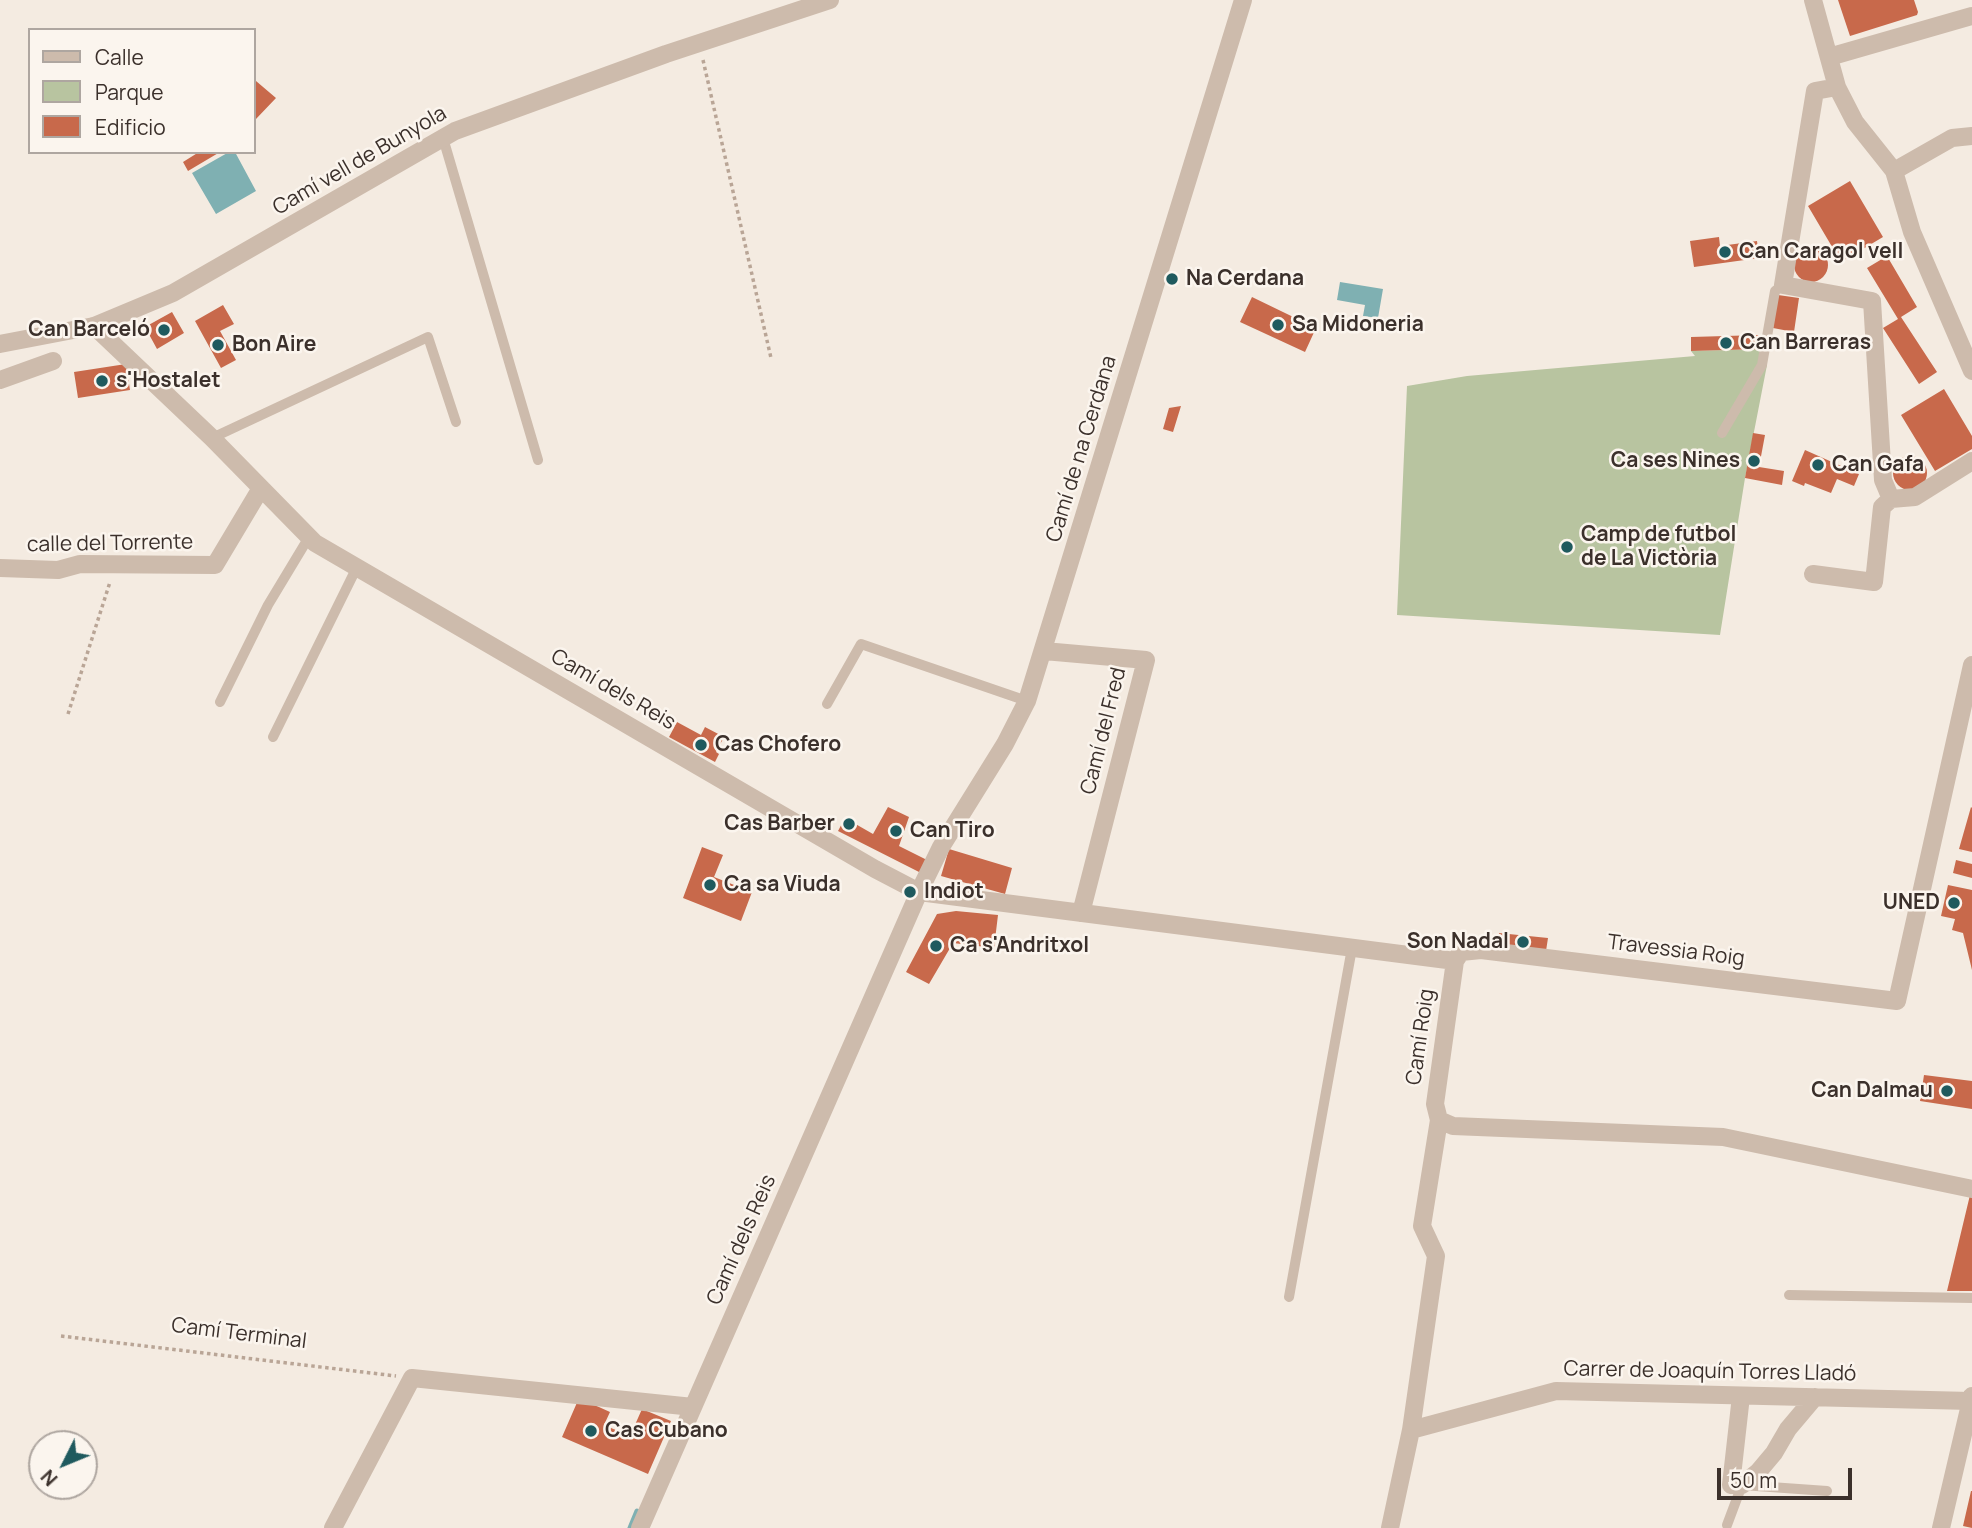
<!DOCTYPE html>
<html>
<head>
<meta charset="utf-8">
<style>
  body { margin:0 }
  #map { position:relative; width:1972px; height:1528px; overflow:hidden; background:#f4ebe1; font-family:Manrope,sans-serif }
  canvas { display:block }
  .legend { position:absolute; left:28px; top:28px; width:228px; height:126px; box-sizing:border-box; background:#fbf5ee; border:2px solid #aea6a0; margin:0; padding:9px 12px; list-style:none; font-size:21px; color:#3b302b }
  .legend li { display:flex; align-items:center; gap:14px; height:35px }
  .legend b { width:35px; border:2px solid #aea6a0 }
  .north { position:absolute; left:28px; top:1430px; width:70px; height:70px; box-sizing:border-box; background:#fbf5ee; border:2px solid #aea6a0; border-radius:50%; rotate:227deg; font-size:19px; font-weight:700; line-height:28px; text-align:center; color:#3b302b }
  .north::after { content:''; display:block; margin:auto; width:24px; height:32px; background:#1f5a5e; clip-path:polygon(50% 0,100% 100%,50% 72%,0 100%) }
  .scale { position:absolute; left:1717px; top:1468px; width:135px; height:32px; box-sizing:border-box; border:4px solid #3b302b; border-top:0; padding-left:9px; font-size:21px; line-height:24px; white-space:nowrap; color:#3b302b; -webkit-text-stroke:5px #fbf5ee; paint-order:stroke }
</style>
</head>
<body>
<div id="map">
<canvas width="1972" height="1528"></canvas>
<ul class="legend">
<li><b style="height:9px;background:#cdbbac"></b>Calle</li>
<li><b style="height:19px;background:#b8c4a0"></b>Parque</li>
<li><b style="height:19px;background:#c8694b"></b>Edificio</li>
</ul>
<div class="north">N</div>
<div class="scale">50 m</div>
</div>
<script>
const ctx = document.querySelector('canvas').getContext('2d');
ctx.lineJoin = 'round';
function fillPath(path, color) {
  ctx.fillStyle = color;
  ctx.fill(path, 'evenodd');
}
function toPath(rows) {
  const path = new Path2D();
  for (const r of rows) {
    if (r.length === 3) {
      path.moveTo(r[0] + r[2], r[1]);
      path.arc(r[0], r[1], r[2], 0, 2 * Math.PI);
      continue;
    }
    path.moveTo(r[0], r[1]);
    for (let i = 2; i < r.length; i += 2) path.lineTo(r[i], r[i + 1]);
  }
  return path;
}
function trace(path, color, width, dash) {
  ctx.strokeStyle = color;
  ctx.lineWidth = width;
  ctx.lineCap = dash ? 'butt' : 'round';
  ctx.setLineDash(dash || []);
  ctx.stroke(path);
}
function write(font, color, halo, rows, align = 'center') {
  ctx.font = font + ' Manrope,sans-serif';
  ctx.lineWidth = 5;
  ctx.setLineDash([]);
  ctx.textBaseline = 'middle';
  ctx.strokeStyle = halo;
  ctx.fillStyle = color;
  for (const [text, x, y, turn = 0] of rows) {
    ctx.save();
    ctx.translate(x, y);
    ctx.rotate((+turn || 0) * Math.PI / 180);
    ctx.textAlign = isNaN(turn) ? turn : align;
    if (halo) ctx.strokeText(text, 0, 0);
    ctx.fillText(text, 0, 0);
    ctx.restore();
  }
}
const green = toPath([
  [1761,349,1767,365,1745,478,1720,635,1397,615,1407,386,1467,376,1695,356,1691,351]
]);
const water = toPath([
  [229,152,235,152,256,191,216,214,192,173],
  [1340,282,1383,289,1378,318,1363,316,1365,305,1337,300]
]);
const stream = toPath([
  [630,1528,637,1511]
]);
const building = toPath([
  [1838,0,1914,0,1918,12,1917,15,1850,36],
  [256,81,276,98,256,119,254,117,254,83],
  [199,152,220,152,188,171,183,162],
  [1850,181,1883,237,1841,262,1808,206],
  [1719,237,1720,246,1757,241,1759,258,1694,267,1690,241],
  [1811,265,17],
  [1887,256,1917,307,1901,317,1937,372,1919,384,1883,328,1898,319,1867,268],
  [1778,295,1799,298,1794,332,1773,328],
  [1252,297,1316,328,1305,352,1240,322],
  [223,305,234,324,220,331,236,360,221,368,195,321],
  [172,312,184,333,157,349,145,327],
  [1760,335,1761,349,1691,351,1691,337],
  [126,364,130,390,78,398,74,372],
  [1944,389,1972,436,1972,449,1935,471,1901,415],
  [1181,406,1173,432,1163,429,1169,408],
  [1753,433,1765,435,1759,467,1784,471,1782,485,1745,478],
  [1805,450,1859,474,1854,486,1837,479,1831,493,1805,483,1804,486,1792,481],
  [1910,473,17],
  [677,722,701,735,705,727,724,737,716,752,719,754,715,762,669,737],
  [888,807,909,817,899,846,927,860,921,873,838,831,845,818,873,834],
  [1971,807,1972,808,1972,852,1959,849],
  [702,847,723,855,714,877,752,892,741,921,683,898],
  [949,849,1012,868,1005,894,941,876],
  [1956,860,1972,864,1972,878,1953,873],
  [1948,885,1972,890,1972,970,1963,933,1952,930,1955,919,1941,916],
  [956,911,998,915,994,948,953,943,929,984,906,972,937,914],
  [1499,933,1548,938,1546,951,1498,947],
  [1924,1075,1972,1081,1972,1109,1920,1101],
  [1970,1195,1972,1196,1972,1291,1947,1291],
  [579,1398,610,1412,604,1425,630,1436,642,1409,671,1421,648,1474,562,1437],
  [1971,1491,1972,1491,1972,1528,1963,1526]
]);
const path = toPath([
  [703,60,771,358],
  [68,714,110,582],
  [61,1336,396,1376]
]);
const service = toPath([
  [443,138,538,460],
  [1722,433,1762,365,1775,291,1783,285],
  [212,438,428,337,456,422],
  [220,702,268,605,309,537],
  [827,704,861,644,1027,701],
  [273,737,357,567],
  [1789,1295,1972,1298],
  [1289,1297,1352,948],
  [1727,1525,1742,1485,1827,1491]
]);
const minor = toPath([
  [1813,0,1837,87,1855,122,1894,171],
  [1829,57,1972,16],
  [1837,87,1815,91,1783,285,1872,301,1883,480,1891,499,1915,497,1972,461],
  [1972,136,1952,138,1894,171,1912,232,1972,371],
  [94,326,212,438,315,543,875,869,919,892,1455,961,1435,1104,1439,1120,1453,1126,1723,1137,1972,1189],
  [0,380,53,361],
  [0,568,58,570,80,564,215,565,261,488],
  [1813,574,1874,582,1882,507,1891,499],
  [1044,651,1146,660,1081,913],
  [1455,961,1461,952,1481,950,1897,1001,1972,665],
  [1741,1396,1731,1485,1742,1485,1758,1472,1774,1453,1788,1429,1815,1397],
  [1411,1430,1556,1391,1971,1401],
  [333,1528,412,1378,693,1407],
  [640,1528,919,892,941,847,1005,744,1027,701,1243,0],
  [1390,1528,1411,1430,1436,1256,1422,1226,1439,1120],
  [1941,1528,1972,1396]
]);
const tertiary = toPath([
  [0,344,94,326,173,293,455,131,666,54,830,0]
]);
const markers = [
  [1725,252,7,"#1f5a5e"],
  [1172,279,7,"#1f5a5e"],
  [1278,325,7,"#1f5a5e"],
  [164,330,7,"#1f5a5e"],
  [1726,343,7,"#1f5a5e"],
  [218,345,7,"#1f5a5e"],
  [102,381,7,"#1f5a5e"],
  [1754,461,7,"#1f5a5e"],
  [1818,465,7,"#1f5a5e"],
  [1567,547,7,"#1f5a5e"],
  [701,745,7,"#1f5a5e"],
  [849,824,7,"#1f5a5e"],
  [896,831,7,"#1f5a5e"],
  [710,885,7,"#1f5a5e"],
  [910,892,7,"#1f5a5e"],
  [1954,903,7,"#1f5a5e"],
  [1523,942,7,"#1f5a5e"],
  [936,946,7,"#1f5a5e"],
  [1947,1091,7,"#1f5a5e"],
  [591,1431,7,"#1f5a5e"]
];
const streetNames = [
  ["Camí vell de Bunyola",360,161,-30],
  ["Camí de na Cerdana",1082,449,-73],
  ["calle del Torrente",110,544,-1],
  ["Camí dels Reis",613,690,30],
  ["Camí del Fred",1104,731,-76],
  ["Travessia Roig",1676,951,7],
  ["Camí Roig",1421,1037,-82],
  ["Camí dels Reis",742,1240,-66],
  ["Camí Terminal",239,1334,7],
  ["Carrer de Joaquín Torres Lladó",1710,1372,1]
];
const poiNames = [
  ["Can Caragol vell",1739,252],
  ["Na Cerdana",1186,279],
  ["Sa Midoneria",1292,325],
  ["Can Barceló",150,330,"right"],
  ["Can Barreras",1740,343],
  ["Bon Aire",232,345],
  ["s'Hostalet",116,381],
  ["Ca ses Nines",1740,461,"right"],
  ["Can Gafa",1832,465],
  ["Camp de futbol",1581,535],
  ["de La Victòria",1581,559],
  ["Cas Chofero",715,745],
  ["Cas Barber",835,824,"right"],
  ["Can Tiro",910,831],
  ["Ca sa Viuda",724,885],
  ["Indiot",924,892],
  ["UNED",1940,903,"right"],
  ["Son Nadal",1509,942,"right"],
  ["Ca s'Andritxol",950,946],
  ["Can Dalmau",1933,1091,"right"],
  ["Cas Cubano",605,1431]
];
fillPath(green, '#b8c4a0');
fillPath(water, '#7fb0b2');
trace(stream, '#7fb0b2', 5);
fillPath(building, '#c8694b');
trace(path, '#b9a596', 3.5, [3.5, 3.5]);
trace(service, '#cdbbac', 10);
trace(minor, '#cdbbac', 18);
trace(tertiary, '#cdbbac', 18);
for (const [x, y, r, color] of markers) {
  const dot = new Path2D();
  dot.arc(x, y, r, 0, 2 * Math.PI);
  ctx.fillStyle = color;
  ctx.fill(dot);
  trace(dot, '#fbf5ee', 2.5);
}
write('21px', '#3b302b', '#fbf5ee', streetNames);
write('bold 21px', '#3b302b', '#fbf5ee', poiNames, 'left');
</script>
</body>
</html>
